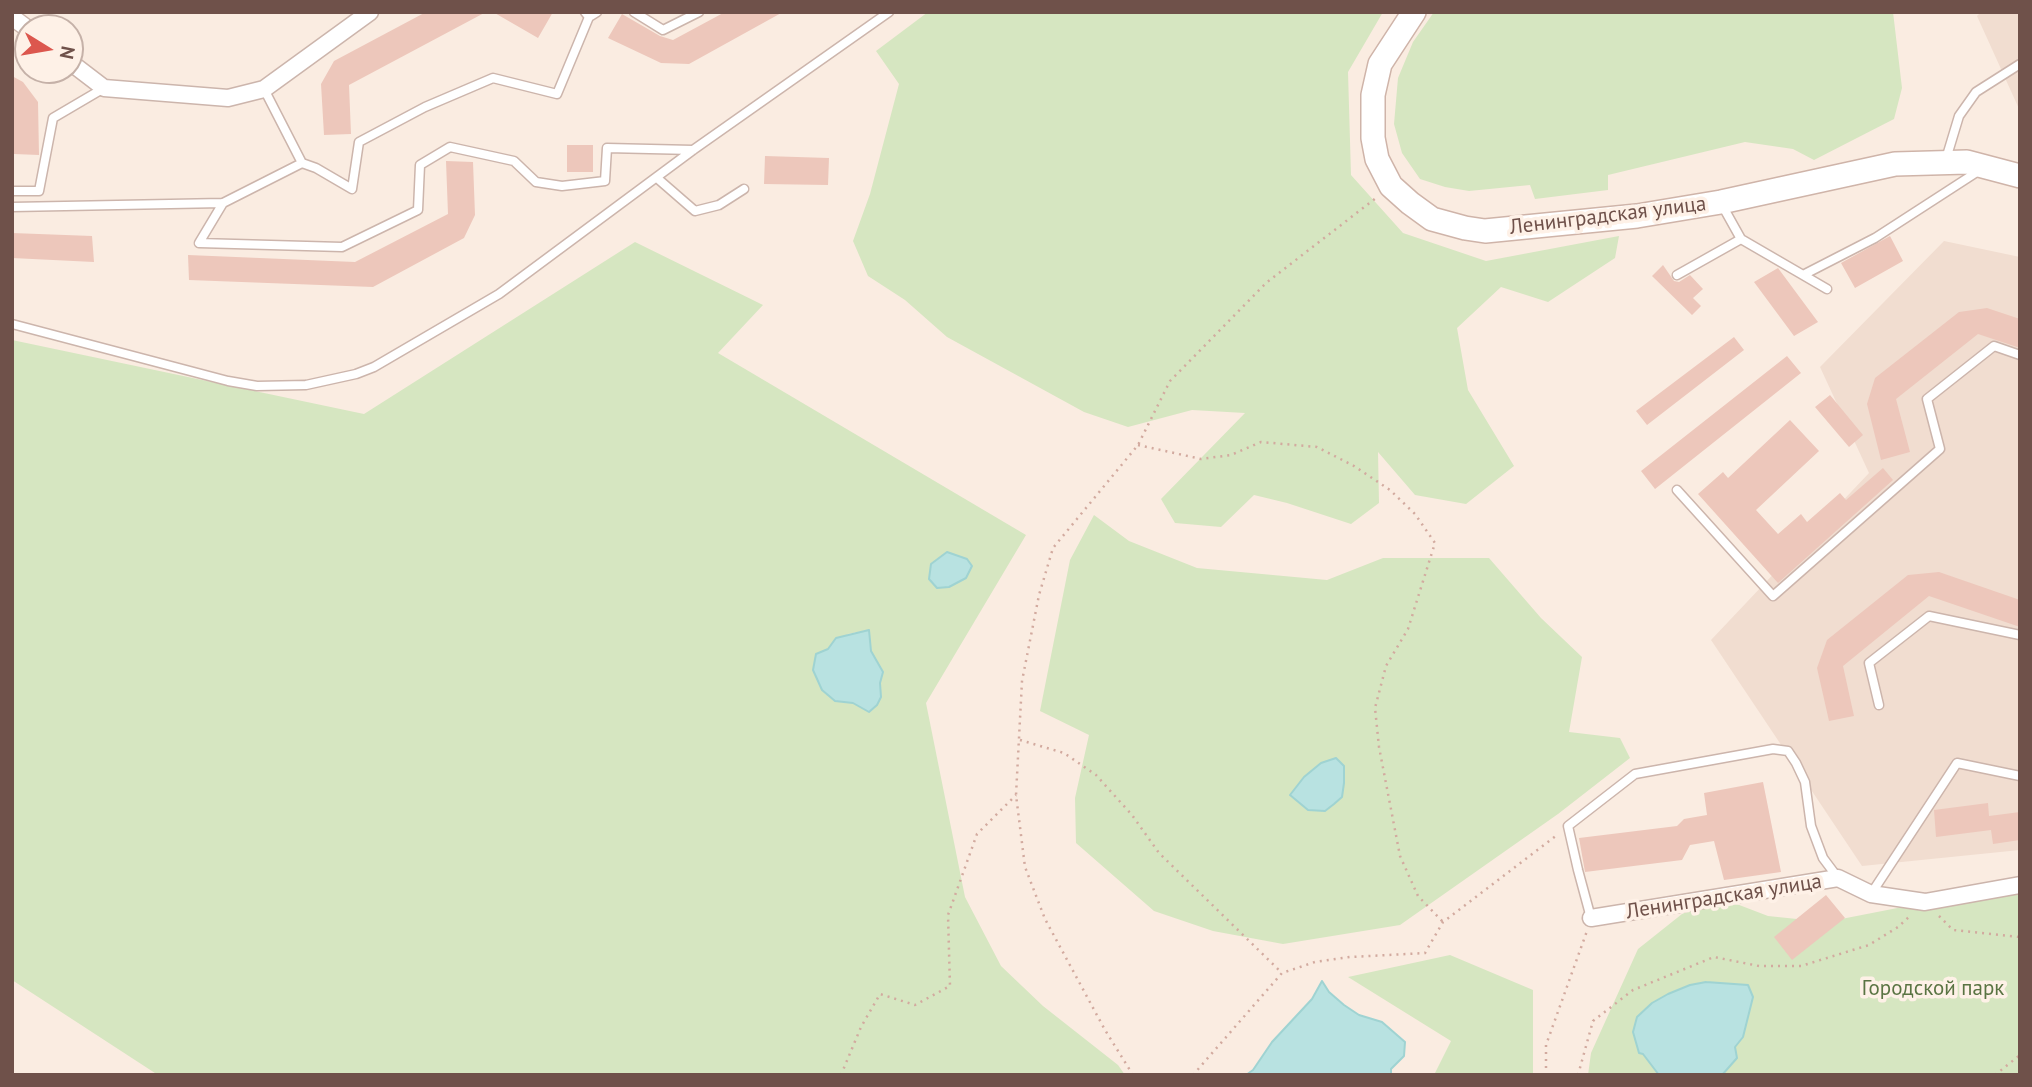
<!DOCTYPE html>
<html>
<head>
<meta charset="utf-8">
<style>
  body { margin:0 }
  #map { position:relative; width:2032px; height:1087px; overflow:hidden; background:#faece1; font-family:"PT Sans",sans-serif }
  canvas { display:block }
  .frame { position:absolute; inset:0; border:14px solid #6f514a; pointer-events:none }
  .north { position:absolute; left:14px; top:14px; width:70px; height:70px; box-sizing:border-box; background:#fef1e7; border:2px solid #c5b1a8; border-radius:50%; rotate:101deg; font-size:19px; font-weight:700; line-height:28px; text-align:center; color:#6f514a }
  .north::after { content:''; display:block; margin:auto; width:24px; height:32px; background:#dc574e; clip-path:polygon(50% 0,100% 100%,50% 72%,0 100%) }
</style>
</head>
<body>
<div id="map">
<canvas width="2032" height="1087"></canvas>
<div class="frame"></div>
<div class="north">N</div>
</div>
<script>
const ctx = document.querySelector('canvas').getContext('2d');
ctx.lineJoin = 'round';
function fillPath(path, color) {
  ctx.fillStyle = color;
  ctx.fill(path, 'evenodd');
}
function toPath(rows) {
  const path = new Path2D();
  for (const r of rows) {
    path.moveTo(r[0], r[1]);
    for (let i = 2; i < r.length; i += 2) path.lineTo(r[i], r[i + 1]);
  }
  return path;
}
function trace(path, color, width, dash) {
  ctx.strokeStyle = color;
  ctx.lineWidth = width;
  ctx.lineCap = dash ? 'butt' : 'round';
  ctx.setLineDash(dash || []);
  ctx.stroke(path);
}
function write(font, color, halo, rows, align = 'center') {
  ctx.font = font + ' "PT Sans",sans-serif';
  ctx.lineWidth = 7;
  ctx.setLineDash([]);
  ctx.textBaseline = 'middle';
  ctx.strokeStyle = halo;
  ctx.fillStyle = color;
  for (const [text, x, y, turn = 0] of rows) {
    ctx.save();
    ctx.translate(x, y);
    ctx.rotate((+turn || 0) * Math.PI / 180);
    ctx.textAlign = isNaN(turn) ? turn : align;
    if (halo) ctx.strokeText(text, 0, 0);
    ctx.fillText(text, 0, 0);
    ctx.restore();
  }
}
const residential = toPath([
  [1981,12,2020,12,2020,111,1977,16],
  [1944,241,2020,257,2020,850,1862,866,1711,640,1869,473,1820,367]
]);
const green = toPath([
  [928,12,1383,12,1348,72,1351,175,1403,233,1486,261,1619,236,1615,258,1548,302,1501,287,1457,328,1468,390,1514,466,1466,504,1415,495,1378,452,1379,503,1351,524,1287,503,1254,495,1221,527,1175,523,1161,499,1245,413,1192,410,1128,427,1084,412,947,337,905,300,868,276,853,241,870,194,899,84,876,51],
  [1434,12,1893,12,1902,88,1894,119,1814,160,1793,149,1745,142,1608,175,1608,190,1535,199,1530,185,1469,191,1445,187,1420,179,1402,153,1394,124,1398,78,1413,42],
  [635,242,763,305,718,353,1026,535,926,703,965,897,1001,966,1043,1006,1118,1065,1125,1075,158,1075,12,980,12,340,364,414],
  [947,552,967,559,966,578,949,587,937,588,929,579,931,565],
  [868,630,871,651,883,673,880,683,881,697,853,703,835,701,822,690,813,670,816,654,828,649,848,634],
  [1094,515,1129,541,1197,568,1327,580,1383,558,1489,558,1541,618,1582,657,1569,732,1620,738,1630,758,1558,814,1400,925,1283,944,1213,931,1154,911,1076,843,1075,798,1089,735,1040,711,1070,560],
  [2020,884,2020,1075,1588,1075,1591,1053,1638,949,1682,914,1707,904,1734,903,1768,916,1826,922],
  [1450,955,1533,990,1533,1075,1434,1075,1451,1041,1348,977]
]);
const water = toPath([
  [947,552,967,559,972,566,966,578,949,587,937,588,929,579,931,564,947,552],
  [869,630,871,651,883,672,880,683,881,697,877,705,869,712,853,703,835,701,822,690,813,670,816,654,828,649,836,638,869,630],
  [1336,758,1344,766,1344,783,1342,797,1334,804,1325,811,1308,810,1290,795,1304,777,1321,763,1336,758],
  [1322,981,1329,992,1344,1005,1359,1015,1382,1022,1405,1042,1404,1056,1391,1069,1391,1075,1246,1075,1253,1070,1272,1042,1312,999,1322,981],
  [1706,982,1748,985,1753,997,1743,1037,1735,1047,1737,1058,1722,1075,1659,1075,1643,1054,1639,1053,1633,1032,1637,1017,1652,1003,1668,994,1690,985,1706,982]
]);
const building = toPath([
  [426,12,486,12,349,85,351,134,324,135,321,84,334,61],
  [493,12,553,12,538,38],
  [725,12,783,12,689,64,661,63,608,38,622,14,660,36,673,40],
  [12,76,23,82,38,102,39,155,14,154],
  [567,145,593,145,593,172,567,172],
  [765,156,829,158,828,185,764,184],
  [446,161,473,162,475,215,464,238,373,287,189,280,188,255,355,262,448,214],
  [12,233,92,236,94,262,12,258],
  [1890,236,1903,261,1855,288,1841,263],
  [1663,265,1674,281,1679,282,1690,275,1703,289,1693,298,1701,306,1692,315,1652,276],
  [1778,268,1818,322,1794,336,1754,282],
  [1987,308,2020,319,2020,348,1978,334,1896,399,1910,452,1881,460,1867,404,1875,378,1959,312],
  [1734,337,1744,350,1647,425,1636,411],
  [1787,356,1801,373,1655,489,1641,471],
  [1830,395,1863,435,1849,447,1815,407],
  [1790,420,1819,451,1756,510,1778,534,1801,514,1807,522,1840,493,1846,500,1883,468,1893,480,1778,583,1698,494,1723,472,1728,478],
  [1939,572,2020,600,2020,627,1929,596,1843,666,1854,716,1829,721,1817,668,1827,640,1908,575],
  [1763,782,1781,872,1724,880,1714,841,1690,845,1682,860,1585,872,1579,838,1677,826,1684,819,1707,815,1704,793],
  [1988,803,1989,816,2020,812,2020,840,1993,844,1991,830,1936,837,1934,810],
  [1826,895,1845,918,1792,960,1774,937]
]);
const path = toPath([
  [1138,445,1201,459,1231,455,1261,442,1317,447,1354,466,1390,490,1415,514,1435,543,1408,629,1386,666,1375,708,1379,747,1400,856,1418,896,1443,922],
  [1020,740,1064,753,1096,775,1132,815,1159,853,1282,973],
  [1939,916,1953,930,2020,937],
  [841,1075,861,1027,880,994,915,1005,950,986,948,915,977,834,1016,795],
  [1133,1075,1105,1030,1045,919,1025,867,1016,795,1022,681,1039,595,1053,548,1138,445,1170,381,1266,283,1376,198],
  [1193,1075,1282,973,1315,962,1350,957,1425,953,1443,922,1557,835],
  [1546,1075,1546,1045,1587,931],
  [1578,1075,1593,1021,1633,990,1714,957,1759,966,1801,966,1869,945,1898,927,1911,915],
  [1995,1075,2020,1055]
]);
const lane = toPath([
  [585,12,589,17,597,12],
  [634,12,663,30,699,12],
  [264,89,302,163],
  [1946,159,1959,116,1976,92,2020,64],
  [657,178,695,211,719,205,744,189],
  [12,191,39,191,53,118,104,88],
  [223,203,199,243,342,247,418,210,420,165,450,147,514,161,536,182,562,186,605,181,607,148,693,150],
  [1722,205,1741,239],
  [12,207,223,203,302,163,316,168,352,189,359,142,425,107,493,78,557,94,589,17],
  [1677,275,1741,239,1803,275,1875,238,1980,170],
  [1803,275,1827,289],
  [12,324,228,381,257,386,306,385,356,374,374,367,499,294,693,150,889,12],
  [1677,490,1773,596,1940,449,1927,399,1994,346,2020,355],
  [1879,705,1869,663,1929,616,2020,635],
  [1871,894,1957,763,2020,776],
  [1591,918,1578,870,1568,826,1635,774,1773,749,1788,751,1796,763,1805,782,1811,826,1823,858,1838,878]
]);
const street = toPath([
  [12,17,28,29],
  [70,62,104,88,228,98,264,89,370,12],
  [1591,918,1838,878,1871,894,1925,902,2020,885]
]);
const secondary = toPath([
  [1414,12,1380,64,1373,95,1373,138,1377,159,1391,186,1410,203,1432,219,1465,228,1485,231,1637,216,1721,202,1895,164,1967,162,2020,176]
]);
const streetNames = [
  ["Ленинградская улица",1608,216,-7],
  ["Ленинградская улица",1724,897,-9]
];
const parkNames = [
  ["Городской парк",1933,989]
];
fillPath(residential, '#f1ddd0');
fillPath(green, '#d6e6c1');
fillPath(water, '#b8e2e1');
trace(water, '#9fd3d2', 2);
fillPath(building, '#edc7bb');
trace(lane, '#ccb5ac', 11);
trace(street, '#ccb5ac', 19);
trace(secondary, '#cfb4a9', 26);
trace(path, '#d2aa9f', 2.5, [2, 5]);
trace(lane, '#fff', 8);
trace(street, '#fff', 16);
trace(secondary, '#fff', 23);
write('21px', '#6f514a', '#fef1e7', streetNames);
write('21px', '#5a7443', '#fef1e7', parkNames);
</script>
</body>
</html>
